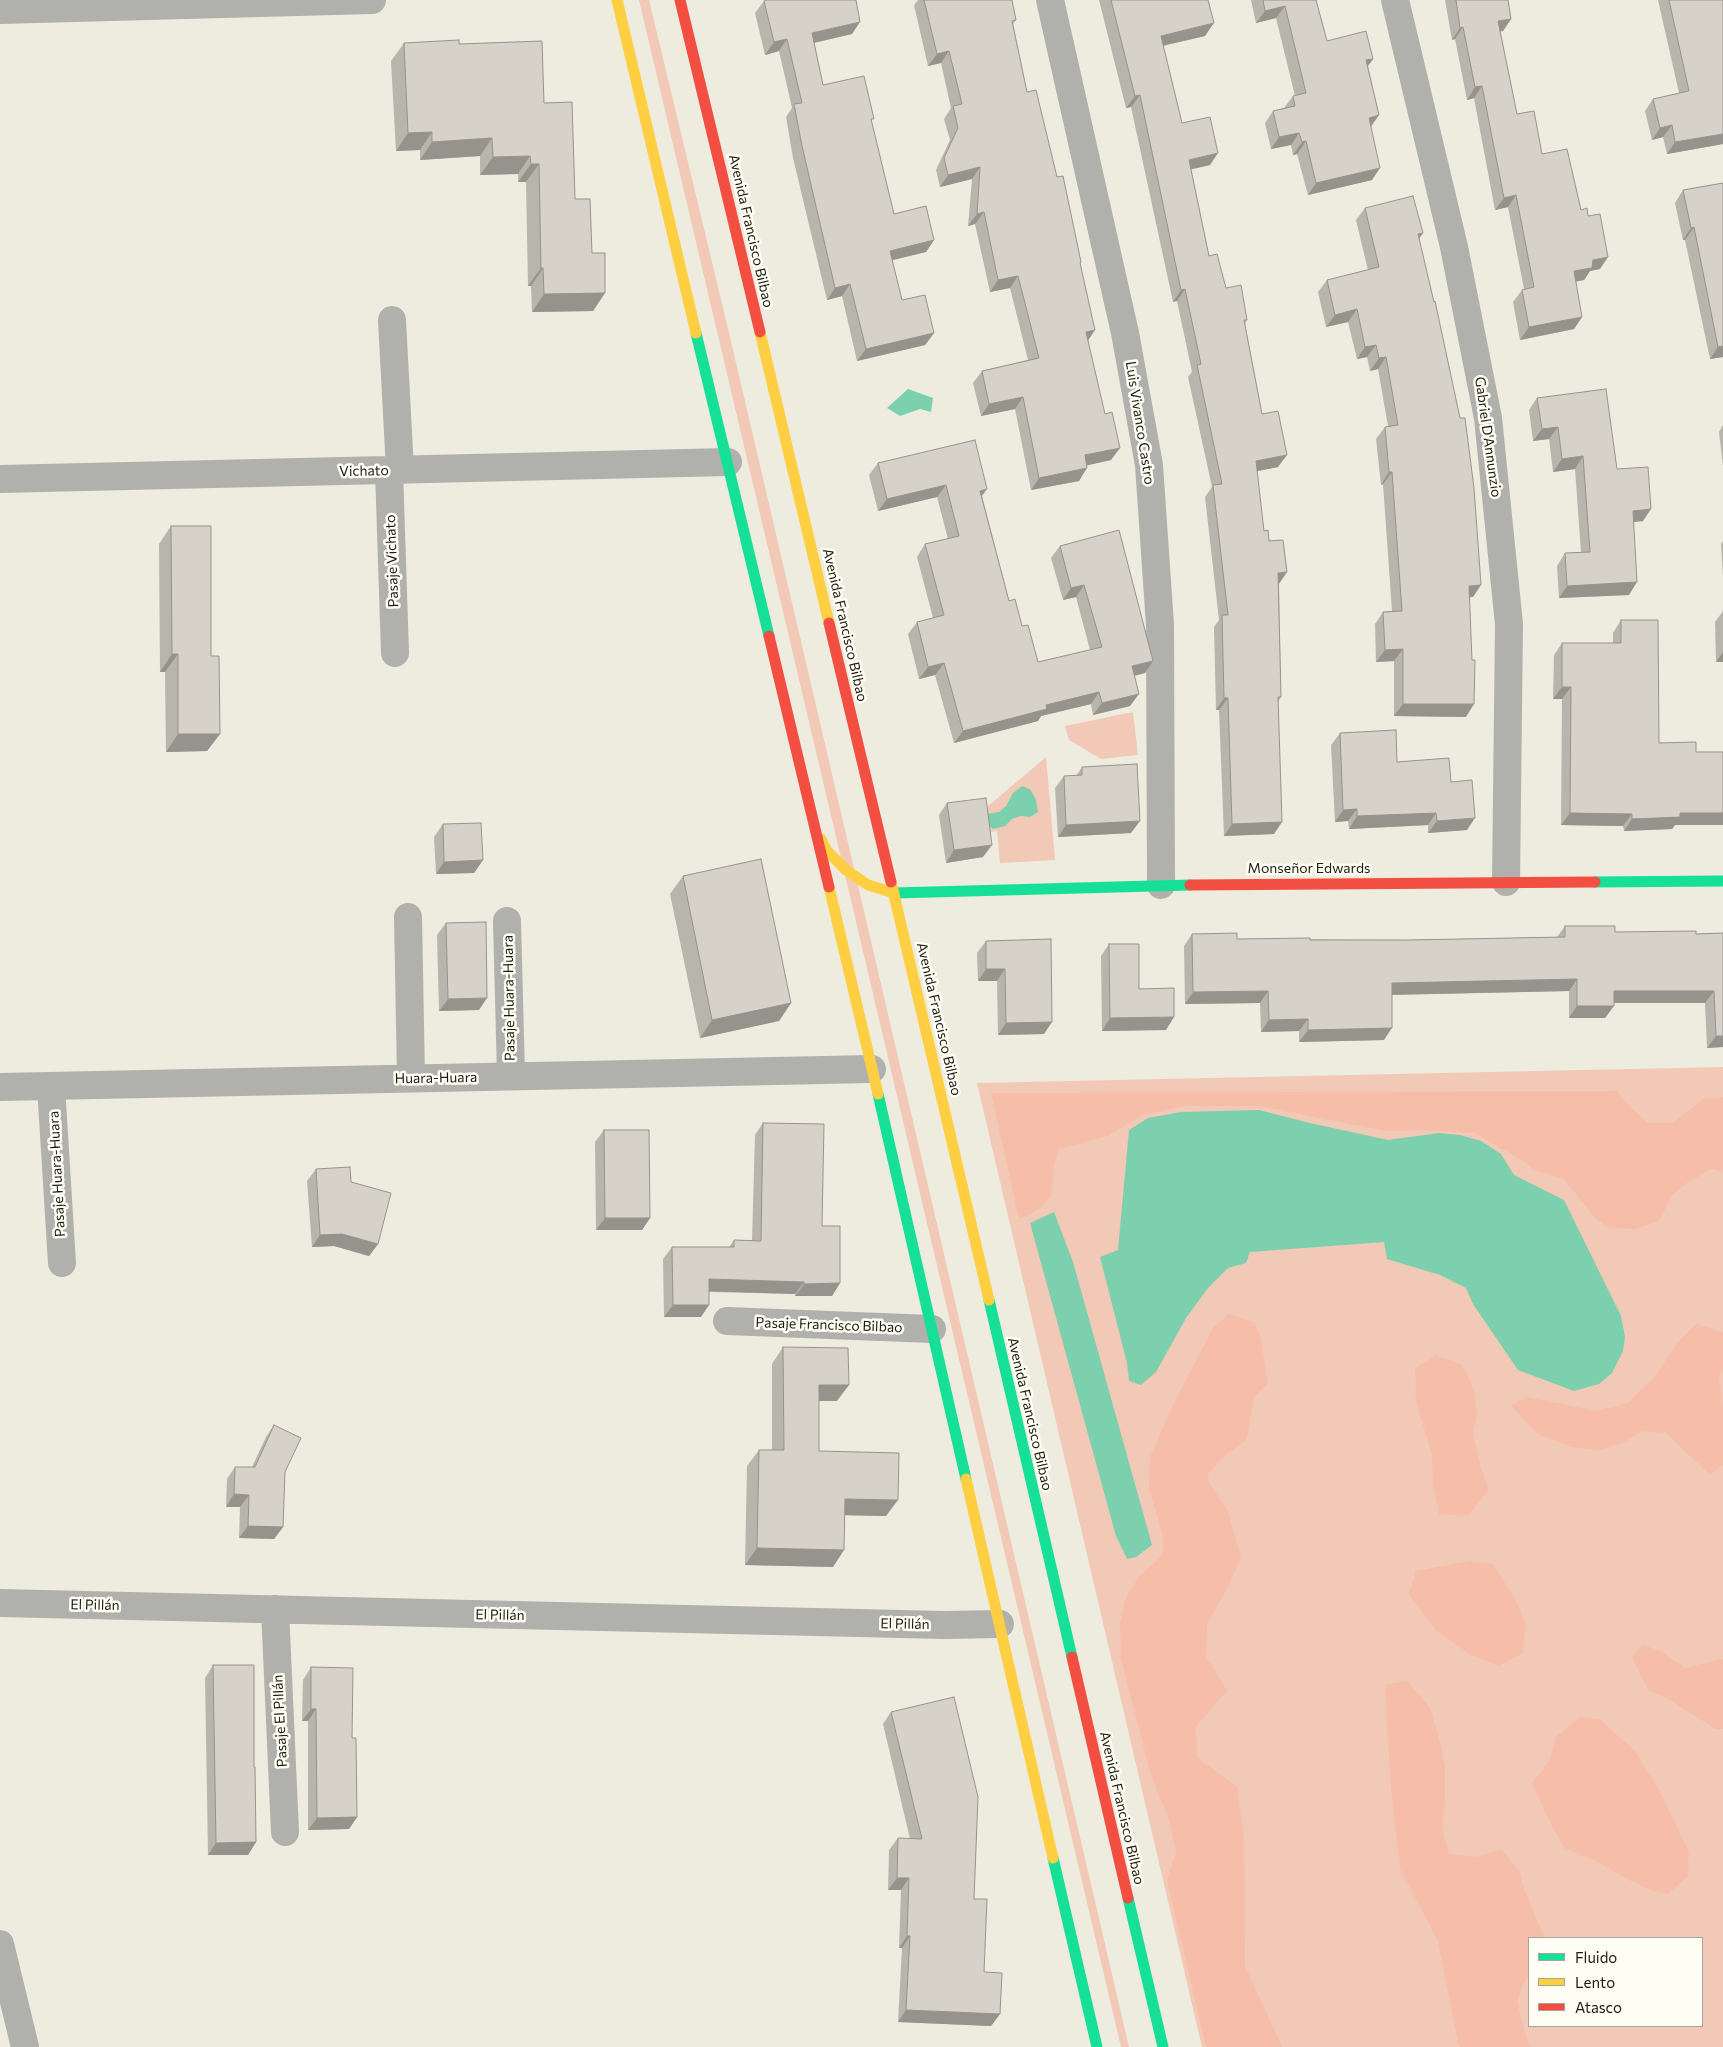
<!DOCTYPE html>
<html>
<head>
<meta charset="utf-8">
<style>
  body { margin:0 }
  #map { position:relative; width:1723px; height:2047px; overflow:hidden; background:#eeecdf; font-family:Commissioner,sans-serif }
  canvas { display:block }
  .legend { position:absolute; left:1528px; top:1937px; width:175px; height:90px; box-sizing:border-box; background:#fffef4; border:1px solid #a5a39a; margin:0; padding:6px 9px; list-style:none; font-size:15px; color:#1d1b13 }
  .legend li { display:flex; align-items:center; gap:10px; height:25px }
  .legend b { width:25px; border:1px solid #a5a39a }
</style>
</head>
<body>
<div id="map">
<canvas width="1723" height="2047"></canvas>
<ul class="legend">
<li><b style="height:6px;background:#16e098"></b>Fluido</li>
<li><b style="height:6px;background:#ffcf43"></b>Lento</li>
<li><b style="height:6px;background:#f24e42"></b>Atasco</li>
</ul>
</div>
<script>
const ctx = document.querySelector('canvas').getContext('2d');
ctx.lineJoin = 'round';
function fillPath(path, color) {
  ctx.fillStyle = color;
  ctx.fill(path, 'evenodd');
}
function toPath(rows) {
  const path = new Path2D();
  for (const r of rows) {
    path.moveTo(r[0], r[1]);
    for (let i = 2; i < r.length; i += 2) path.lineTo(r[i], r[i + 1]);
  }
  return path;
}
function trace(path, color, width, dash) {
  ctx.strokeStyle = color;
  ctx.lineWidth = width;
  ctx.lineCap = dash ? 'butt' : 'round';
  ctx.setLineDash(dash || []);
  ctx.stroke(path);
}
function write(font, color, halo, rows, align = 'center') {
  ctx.font = font + ' Commissioner,sans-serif';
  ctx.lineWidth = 5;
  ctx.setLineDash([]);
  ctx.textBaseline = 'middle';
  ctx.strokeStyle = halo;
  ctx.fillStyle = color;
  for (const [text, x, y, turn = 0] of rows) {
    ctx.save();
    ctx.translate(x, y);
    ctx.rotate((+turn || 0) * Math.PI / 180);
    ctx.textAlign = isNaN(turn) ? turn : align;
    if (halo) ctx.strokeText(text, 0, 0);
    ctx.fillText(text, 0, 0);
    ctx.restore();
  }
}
const green = toPath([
  [639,0,649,0,730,337,1129,2047,1121,2047],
  [1133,712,1138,755,1101,759,1069,740,1065,726],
  [1046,757,1055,860,1000,863,997,831,983,833,980,813],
  [1723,1067,1723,2047,1202,2047,977,1083],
  [1529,1938,1702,1938,1702,2026,1529,2026]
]);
const forest = toPath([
  [1617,1091,1627,1104,1648,1123,1673,1123,1703,1099,1723,1097,1723,1172,1712,1169,1688,1182,1672,1195,1659,1221,1635,1229,1609,1228,1595,1218,1564,1179,1534,1170,1523,1161,1475,1133,1425,1130,1386,1131,1260,1106,1185,1106,1142,1115,1108,1136,1059,1149,1054,1163,1051,1196,1038,1210,1019,1219,991,1093],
  [1229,1314,1255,1323,1261,1340,1268,1383,1254,1397,1247,1439,1222,1458,1208,1473,1209,1482,1228,1512,1241,1557,1227,1589,1207,1624,1206,1657,1227,1691,1195,1727,1198,1758,1237,1787,1244,1840,1245,1966,1282,2047,1206,2047,1167,1880,1176,1852,1169,1819,1151,1775,1121,1659,1120,1622,1126,1597,1139,1577,1162,1556,1164,1539,1149,1489,1150,1457,1174,1403,1213,1328],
  [1696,1324,1723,1332,1723,1369,1719,1376,1723,1409,1723,1465,1710,1475,1666,1433,1643,1431,1621,1444,1597,1450,1571,1447,1538,1434,1511,1406,1526,1397,1596,1411,1628,1403,1653,1379,1678,1342],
  [1436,1355,1462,1365,1473,1387,1477,1413,1473,1434,1481,1469,1489,1489,1469,1516,1439,1514,1433,1483,1432,1455,1416,1401,1415,1368],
  [1471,1561,1493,1564,1515,1599,1526,1625,1523,1653,1499,1666,1471,1655,1435,1629,1409,1594,1416,1571],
  [1643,1645,1660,1651,1685,1668,1723,1659,1723,1729,1716,1729,1668,1699,1648,1690,1632,1657],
  [1407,1681,1430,1708,1441,1745,1445,1768,1445,1801,1442,1828,1449,1854,1475,1857,1502,1850,1519,1871,1525,1892,1545,1938,1529,1938,1529,1977,1524,1982,1517,2001,1527,2040,1531,2047,1460,2047,1458,2042,1438,1941,1400,1869,1391,1788,1385,1685],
  [1580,1717,1599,1719,1636,1752,1660,1792,1689,1852,1688,1876,1669,1893,1654,1891,1629,1880,1594,1860,1564,1848,1551,1824,1532,1783,1549,1762,1556,1737]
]);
const water = toPath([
  [908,389,933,398,931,412,920,409,900,416,887,408],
  [1022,786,1030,789,1036,800,1038,812,1030,817,1021,816,1012,819,1005,826,993,829,986,823,986,814,999,812,1006,806,1013,793],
  [1259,1110,1310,1123,1388,1140,1439,1133,1460,1135,1481,1141,1501,1154,1514,1175,1564,1200,1621,1316,1625,1337,1623,1351,1612,1373,1599,1384,1574,1391,1518,1370,1473,1304,1466,1288,1440,1275,1387,1259,1384,1242,1250,1252,1246,1263,1228,1268,1208,1288,1186,1318,1156,1372,1141,1385,1129,1381,1127,1363,1100,1257,1118,1250,1129,1130,1148,1118,1181,1112],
  [1054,1212,1073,1262,1152,1545,1136,1557,1127,1559,1116,1536,1030,1223]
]);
const street = toPath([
  [1050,0,1125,333,1149,465,1160,625,1161,885],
  [1395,0,1454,247,1488,418,1509,624,1506,882],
  [0,10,372,0],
  [392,320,400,470],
  [389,470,395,653],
  [0,479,728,462],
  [408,917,411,1078],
  [507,921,511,1076],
  [51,1086,62,1263],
  [0,1087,872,1069],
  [727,1321,932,1329],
  [0,1603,944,1625,1000,1624],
  [275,1609,285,1832],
  [0,1944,25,2047]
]);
const fast = toPath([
  [696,333,769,636],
  [1595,882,1723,881],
  [894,893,1190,885],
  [878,1094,966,1479],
  [989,1300,1072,1657],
  [1053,1858,1097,2047],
  [1128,1898,1163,2047]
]);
const slow = toPath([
  [617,0,696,333],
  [760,332,829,623],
  [821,839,827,851,846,870,868,885,894,893],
  [891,882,989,1300],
  [829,887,878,1094],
  [966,1479,1053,1858]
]);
const jam = toPath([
  [680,0,760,332],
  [829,623,891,882],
  [769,636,829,887],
  [1190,885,1595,882],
  [1072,1657,1128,1898]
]);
const wall = toPath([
  [918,0,1012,0,1016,20,1013,24,1027,92,1057,177,1081,262,1080,264,1088,340,1111,460,1087,465,1079,481,1031,490,1015,409,981,416,973,383,982,371,1028,360,1010,288,990,292,975,224,968,226,972,179,940,187,936,170,950,140,944,119,951,108,941,63,928,66,914,5],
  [1099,0,1208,0,1205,36,1163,46,1182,123,1210,165,1191,169,1209,256,1226,288,1247,320,1245,324,1262,414,1278,467,1257,471,1264,531,1269,541,1287,572,1279,584,1281,697,1278,702,1274,834,1224,836,1219,710,1216,710,1214,627,1219,620,1205,497,1212,487,1188,377,1192,372,1177,301,1173,302,1131,107,1126,108],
  [1251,0,1316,0,1327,41,1373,59,1368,66,1379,115,1371,127,1372,180,1308,195,1297,154,1293,155,1291,145,1271,149,1265,123,1273,111,1284,108,1293,96,1295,96,1276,18,1256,23],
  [1445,0,1508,0,1511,19,1503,31,1500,31,1517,114,1542,154,1581,210,1600,269,1590,271,1584,280,1575,282,1582,317,1574,329,1520,340,1513,302,1522,290,1524,289,1508,207,1495,210,1474,98,1467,100,1455,39,1452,40],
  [1658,0,1723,0,1723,144,1667,154,1663,137,1652,140,1645,111,1653,99,1679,93],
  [764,1,852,34,814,43,823,85,871,122,894,214,934,240,926,252,892,260,902,300,934,333,925,345,857,361,842,296,827,300,793,158,786,117,792,108,779,51,765,55,755,13],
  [404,43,459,44,544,103,592,253,605,293,593,311,532,312,531,286,528,286,526,182,518,182,518,174,480,175,480,156,420,160,420,150,396,151,391,61],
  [1723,183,1723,357,1710,359,1685,240,1683,240,1675,203,1683,190],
  [1365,208,1423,233,1419,239,1473,597,1469,597,1466,717,1394,716,1394,661,1376,662,1375,624,1383,612,1392,611,1383,484,1381,485,1376,439,1385,427,1388,426,1378,369,1370,371,1367,357,1357,359,1348,322,1326,327,1318,292,1327,280,1368,270,1356,220],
  [1537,398,1617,469,1643,521,1633,522,1629,595,1559,598,1557,566,1565,553,1581,553,1575,469,1553,472,1549,439,1533,441,1529,410],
  [1723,425,1723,466,1719,432],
  [878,463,982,496,1009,601,1022,626,1038,662,1090,650,1076,597,1063,600,1051,558,1060,546,1153,661,1145,673,1135,676,1130,706,1093,715,1091,704,1041,716,1038,721,954,743,935,675,919,679,908,634,917,622,933,618,917,557,925,544,948,539,937,497,878,511,869,475],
  [171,526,211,656,220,734,207,751,166,752,165,672,160,672,159,544],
  [1723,541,1723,577,1721,544],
  [1723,611,1723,662,1716,662,1715,622],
  [1621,620,1659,743,1696,752,1723,752,1723,825,1675,825,1672,829,1624,831,1623,826,1561,825,1562,699,1553,699,1554,655,1562,643,1613,643,1613,633],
  [1340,733,1397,762,1451,782,1467,830,1428,833,1428,825,1349,829,1348,821,1335,822,1331,745],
  [1082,767,1131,833,1058,837,1055,788,1064,776,1076,776],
  [947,803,983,857,946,863,939,815],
  [443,824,483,860,474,873,436,874,434,837],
  [683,876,791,1003,779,1021,700,1038,670,894],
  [446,923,479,1010,439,1011,437,935],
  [1565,926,1615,932,1696,934,1723,933,1723,1047,1707,1048,1705,1003,1614,1003,1605,1018,1569,1018,1569,991,1392,995,1384,1040,1299,1042,1299,1031,1261,1032,1260,1003,1185,1004,1184,946,1192,934,1237,939,1409,940,1557,937],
  [1051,939,1044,1034,998,1035,997,981,978,981,977,953,986,941],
  [1109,944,1139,989,1166,1030,1102,1031,1101,956],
  [763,1123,822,1226,840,1283,832,1296,795,1296,795,1294,709,1292,701,1317,664,1317,663,1259,672,1247,729,1247,734,1240,752,1240,755,1135],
  [604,1130,650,1218,642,1230,596,1230,595,1142],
  [316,1169,378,1244,369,1256,334,1246,312,1247,307,1181],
  [783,1347,837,1401,819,1401,819,1451,886,1516,845,1515,833,1567,745,1565,747,1466,759,1450,772,1450,772,1364],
  [274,1425,285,1472,283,1527,274,1539,239,1538,240,1507,226,1507,227,1479,235,1467,252,1467,266,1437],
  [213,1665,254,1767,256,1842,248,1855,208,1855,205,1678],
  [311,1667,352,1738,357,1817,349,1829,308,1830,308,1721,302,1721,303,1680],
  [891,1712,974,1899,984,1972,1000,2014,991,2026,898,2022,902,1948,899,1948,901,1890,888,1890,889,1850,898,1838,910,1839,883,1724]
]);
const shadedWall = toPath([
  [1285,6,1276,18,1256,23,1265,11],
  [1511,19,1503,31,1489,33,1498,21],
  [860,22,852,34,804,45,812,33],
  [1214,23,1205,36,1152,48,1161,36],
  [1463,27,1455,39,1452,40,1460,28],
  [787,39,779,51,765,55,774,42],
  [949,51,941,63,928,66,937,54],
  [1373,59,1364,71,1366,60],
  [1482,86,1474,98,1467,100,1475,87],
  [1140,95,1131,107,1126,108,1135,96],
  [1379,115,1370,127,1369,118],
  [1672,125,1663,137,1652,140,1660,128],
  [432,132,420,150,396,151,408,133],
  [1299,133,1291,145,1271,149,1279,137],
  [1723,134,1723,144,1667,154,1675,142],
  [492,138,480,156,420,160,432,142],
  [1306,141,1297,154,1293,155,1302,142],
  [1218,153,1210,165,1180,172,1189,160],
  [530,156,518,174,480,175,493,157],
  [531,164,539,164,526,182,518,182],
  [980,167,972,179,940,187,948,175],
  [1380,168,1372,180,1308,195,1316,183],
  [1516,195,1508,207,1495,210,1504,198],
  [984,212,975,224,968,226,977,214],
  [1694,227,1685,240,1683,240,1691,228],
  [1423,233,1414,245,1418,234],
  [934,240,926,252,881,263,890,251],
  [1608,257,1600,269,1590,271,1584,280,1565,283,1574,271,1593,260],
  [541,268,543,268,531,286,528,286],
  [1018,276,1010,288,990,292,998,280],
  [850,284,842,296,827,300,835,288],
  [1185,289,1177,301,1173,302,1181,290],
  [605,293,593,311,532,312,544,294],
  [1357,309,1348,322,1326,327,1335,315],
  [1582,317,1574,329,1520,340,1529,327],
  [1095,330,1087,342,1086,332],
  [934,333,925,345,857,361,866,349],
  [1376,345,1367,357,1357,359,1365,347],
  [1723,346,1723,357,1710,359,1718,347],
  [1386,357,1378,369,1370,371,1379,358],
  [1023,397,1015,409,981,416,989,404],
  [1558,427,1549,439,1533,441,1542,429],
  [1120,448,1111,460,1076,468,1085,455],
  [1287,455,1278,467,1248,473,1256,461],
  [1583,456,1575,469,1553,472,1562,459],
  [1087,468,1079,481,1031,490,1039,478],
  [1389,472,1392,472,1383,484,1381,485],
  [946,485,937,497,878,511,887,499],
  [987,489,978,501,980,491],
  [1651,509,1643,521,1624,523,1633,511],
  [1287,572,1278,585,1278,573],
  [1637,582,1629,595,1559,598,1567,586],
  [1084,585,1076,597,1063,600,1071,588],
  [1481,585,1473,597,1460,598,1469,586],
  [1403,649,1394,661,1376,662,1385,650],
  [1723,652,1723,662,1716,662],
  [172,654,178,654,165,672,160,672],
  [1153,661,1145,673,1124,678,1132,666],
  [944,663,935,675,919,679,928,667],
  [1562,687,1571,687,1562,699,1553,699],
  [1099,692,1091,704,1041,716,1038,721,954,743,963,731,1046,705],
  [1139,694,1130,706,1093,715,1102,703],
  [1224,698,1228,698,1219,710,1216,710],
  [1403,704,1474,704,1466,717,1394,716],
  [178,734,220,734,207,751,166,752],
  [1357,809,1348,821,1335,822,1343,810],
  [1436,813,1428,825,1349,829,1357,816],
  [1570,813,1632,814,1623,826,1561,825],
  [1680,813,1723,813,1723,825,1675,825,1672,829,1624,831,1632,819],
  [1475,818,1467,830,1428,833,1437,821],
  [1140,821,1131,833,1058,837,1066,825],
  [1282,822,1274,834,1224,836,1232,824],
  [992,845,983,857,946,863,954,850],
  [483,860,474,873,436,874,444,862],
  [986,969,1005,969,997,981,978,981],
  [1577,979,1569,991,1383,995,1392,983],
  [1268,991,1260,1003,1185,1004,1193,992],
  [1614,991,1714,991,1705,1003,1605,1003],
  [487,998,479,1010,439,1011,448,999],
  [791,1003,779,1021,700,1038,712,1020],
  [1577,1006,1614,1006,1605,1018,1569,1018],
  [1174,1017,1166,1030,1102,1031,1110,1018],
  [1308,1019,1299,1031,1261,1032,1269,1020],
  [1052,1022,1044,1034,998,1035,1006,1023],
  [1392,1028,1384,1040,1299,1042,1308,1030],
  [1716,1036,1723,1036,1723,1047,1707,1048],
  [605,1218,650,1218,642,1230,596,1230],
  [342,1234,378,1244,369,1256,334,1246,312,1247,320,1235],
  [709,1279,804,1282,795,1294,701,1291],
  [840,1283,832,1296,795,1296,804,1284],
  [673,1305,709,1305,701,1317,664,1317],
  [819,1385,849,1385,837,1401,807,1401],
  [234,1494,249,1495,240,1507,226,1507],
  [845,1499,898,1500,886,1516,834,1515],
  [248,1526,283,1527,274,1539,239,1538],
  [757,1548,844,1550,833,1567,745,1565],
  [311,1709,316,1709,308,1721,302,1721],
  [357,1817,349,1829,308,1830,317,1818],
  [256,1842,248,1855,208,1855,216,1843],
  [897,1878,909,1878,901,1890,888,1890],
  [907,1936,910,1936,902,1948,899,1948],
  [906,2010,1000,2014,991,2026,898,2022]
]);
const building = toPath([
  [766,0,856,0,860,22,812,33,823,85,864,76,874,119,871,119,894,214,926,206,934,240,890,251,902,300,925,295,934,333,866,349,850,284,835,288,802,146,794,104,802,103,787,39,774,42,764,1,766,0],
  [924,0,1012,0,1016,20,1012,21,1027,92,1036,90,1057,177,1063,176,1081,262,1080,263,1095,330,1086,332,1105,414,1112,412,1120,448,1085,455,1087,468,1039,478,1023,397,989,404,982,371,1039,358,1018,276,998,280,984,212,977,214,980,167,948,175,944,158,958,128,953,106,962,104,949,51,937,54,924,0],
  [1111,0,1208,0,1214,23,1161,36,1182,123,1210,117,1218,153,1189,160,1209,256,1217,254,1226,288,1241,285,1247,320,1244,320,1262,414,1278,411,1287,455,1256,461,1264,531,1268,530,1269,541,1283,540,1287,572,1278,573,1281,697,1278,697,1282,822,1232,824,1228,698,1224,698,1222,615,1228,615,1213,485,1222,484,1197,365,1201,364,1185,289,1181,290,1140,95,1135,96,1111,0],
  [1263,0,1316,0,1327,41,1366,31,1373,59,1366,60,1379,115,1369,118,1380,168,1316,183,1306,141,1302,142,1299,133,1279,137,1273,111,1295,106,1293,96,1306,93,1285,6,1265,11,1263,0],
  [1456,0,1508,0,1511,19,1498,21,1517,114,1534,111,1542,154,1567,149,1581,210,1587,208,1588,216,1600,214,1608,257,1593,260,1592,268,1574,271,1582,317,1529,327,1522,290,1534,287,1516,195,1504,198,1482,86,1475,87,1463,27,1460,28,1456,0],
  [1669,0,1723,0,1723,134,1675,142,1672,125,1660,128,1653,99,1689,91,1669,0],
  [459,40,459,44,542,41,544,103,572,102,575,199,590,199,592,253,605,253,605,293,544,294,543,268,541,268,539,164,531,164,530,156,493,157,492,138,432,142,432,132,408,133,404,43,459,40],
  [1723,183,1723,346,1718,347,1694,227,1691,228,1683,190,1723,183],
  [1413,196,1423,233,1418,234,1434,302,1435,301,1460,418,1465,418,1474,488,1481,585,1469,586,1472,660,1475,660,1474,704,1403,704,1403,649,1385,650,1383,612,1402,611,1392,472,1389,472,1385,427,1398,425,1386,357,1379,358,1376,345,1365,347,1357,309,1335,315,1327,280,1379,267,1365,208,1413,196],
  [1606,389,1617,469,1648,467,1651,509,1633,511,1637,582,1567,586,1565,553,1590,552,1583,456,1562,459,1558,427,1542,429,1537,398,1606,389],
  [975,440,987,489,980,491,1009,601,1015,599,1022,626,1028,625,1038,662,1102,647,1084,585,1071,588,1060,546,1119,530,1153,661,1132,666,1139,694,1102,703,1099,692,1046,705,1047,709,963,731,944,663,928,667,917,622,944,615,925,544,959,536,946,485,887,499,878,463,975,440],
  [171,526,211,526,211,656,219,656,220,734,178,734,178,654,172,654,171,526],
  [1621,620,1658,620,1659,743,1696,742,1696,752,1723,752,1723,813,1680,813,1680,817,1632,819,1632,814,1570,813,1571,687,1562,687,1562,643,1621,643,1621,620],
  [1396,730,1397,762,1449,758,1451,782,1472,780,1475,818,1437,821,1436,813,1357,816,1357,809,1343,810,1340,733,1396,730],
  [1137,764,1140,821,1066,825,1064,776,1082,775,1082,767,1137,764],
  [986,798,992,845,954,850,947,803,986,798],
  [481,823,483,860,444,862,443,824,481,823],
  [761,859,791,1003,712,1020,683,876,761,859],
  [486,922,487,998,448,999,446,923,486,922],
  [1565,926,1615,926,1615,932,1696,931,1696,934,1723,933,1723,1036,1716,1036,1714,991,1614,991,1614,1006,1577,1006,1577,979,1392,983,1392,1028,1308,1030,1308,1019,1269,1020,1268,991,1193,992,1192,934,1237,933,1237,939,1310,938,1310,940,1409,940,1565,937,1565,926],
  [1051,939,1052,1022,1006,1023,1005,969,986,969,986,941,1051,939],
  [1109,944,1139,944,1139,989,1174,988,1174,1017,1110,1018,1109,944],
  [763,1123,824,1124,822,1226,840,1226,840,1283,804,1284,804,1282,709,1279,709,1305,673,1305,672,1247,734,1247,734,1240,761,1241,763,1123],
  [604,1130,649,1130,650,1218,605,1218,604,1130],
  [350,1167,351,1182,391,1193,378,1244,342,1234,320,1235,316,1169,350,1167],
  [783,1347,848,1348,849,1385,819,1385,819,1451,899,1453,898,1500,845,1499,844,1550,757,1548,759,1450,784,1450,783,1347],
  [274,1425,301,1438,285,1472,283,1527,248,1526,249,1495,234,1494,235,1467,255,1467,274,1425],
  [213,1665,254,1665,254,1767,255,1767,256,1842,216,1843,213,1665],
  [311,1667,353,1668,352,1738,356,1738,357,1817,317,1818,316,1709,311,1709,311,1667],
  [954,1697,978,1797,974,1899,987,1899,984,1972,1002,1973,1000,2014,906,2010,910,1936,907,1936,909,1878,897,1878,898,1838,922,1839,891,1712,954,1697]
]);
const streetNames = [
  ["Avenida Francisco Bilbao",751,231,77],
  ["Luis Vivanco Castro",1140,423,81],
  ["Gabriel D'Annunzio",1488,437,82],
  ["Vichato",364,471,-1],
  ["Pasaje Vichato",392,561,-92],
  ["Avenida Francisco Bilbao",845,625,77],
  ["Monseñor Edwards",1309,868],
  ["Pasaje Huara-Huara",509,998,-91],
  ["Avenida Francisco Bilbao",939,1019,77],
  ["Huara-Huara",436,1078,-1],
  ["Pasaje Huara-Huara",57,1174,-93],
  ["Pasaje Francisco Bilbao",829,1325,2],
  ["Avenida Francisco Bilbao",1030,1414,77],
  ["El Pillán",95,1605,1],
  ["El Pillán",500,1615,1],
  ["El Pillán",905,1624,1],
  ["Pasaje El Pillán",280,1721,-93],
  ["Avenida Francisco Bilbao",1122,1808,77]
];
fillPath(green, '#f2c8b6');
fillPath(forest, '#f6bea9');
fillPath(water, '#7cd0ad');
trace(street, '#b0b1ad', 28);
trace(fast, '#16e098', 11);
trace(slow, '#ffcf43', 11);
trace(jam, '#f24e42', 11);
fillPath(wall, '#b8b5ad');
fillPath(shadedWall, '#96938d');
fillPath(building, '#d6d2c9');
trace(building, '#96938d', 1);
write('14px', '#1d1b13', '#fffef4', streetNames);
</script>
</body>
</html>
